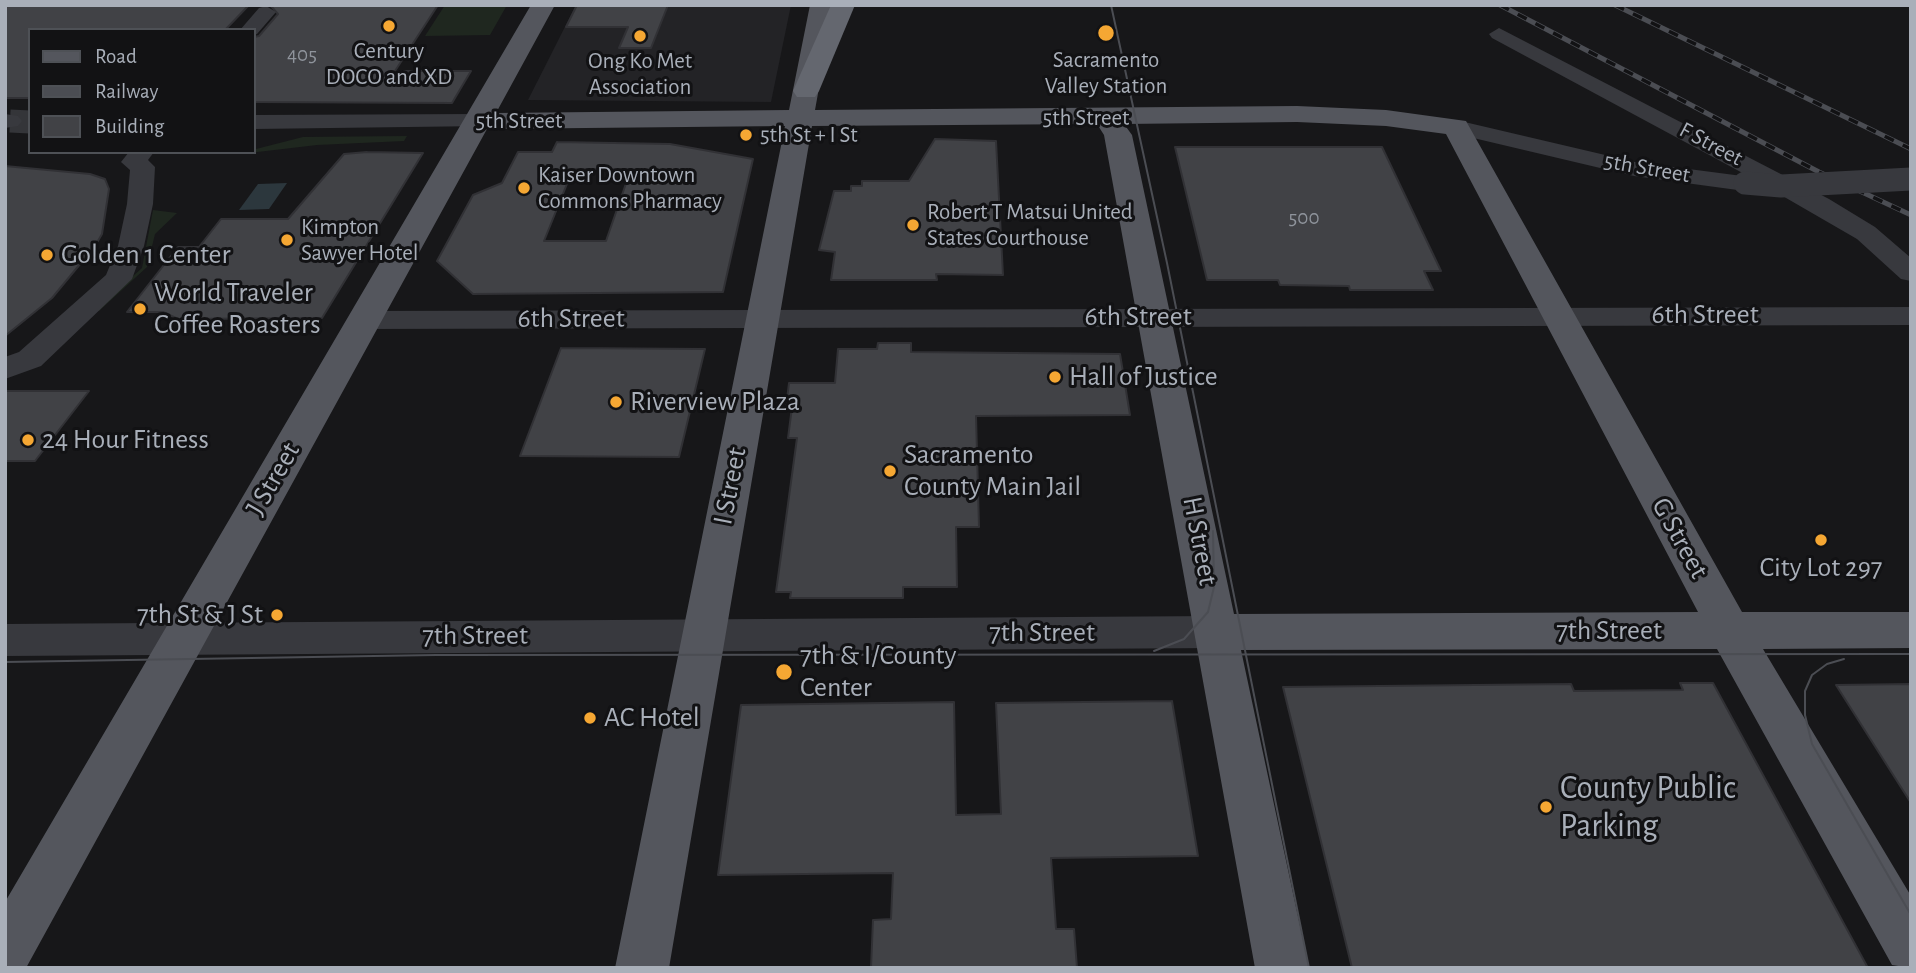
<!DOCTYPE html>
<html>
<head>
<meta charset="utf-8">
<style>
  body { margin:0 }
  #map { position:relative; width:1916px; height:973px; overflow:hidden; background:#171719; font-family:"Alegreya Sans",sans-serif }
  canvas { display:block }
  .frame { position:absolute; inset:0; border:7px solid #a9afb9; pointer-events:none }
  .legend { position:absolute; left:28px; top:28px; width:228px; height:126px; box-sizing:border-box; background:#121214; border:2px solid #4e5156; margin:0; padding:9px 12px; list-style:none; font-size:21px; color:#a9afb9 }
  .legend li { display:flex; align-items:center; gap:14px; height:35px }
  .legend b { width:35px; border:2px solid #4e5156 }
</style>
</head>
<body>
<div id="map">
<canvas width="1916" height="973"></canvas>
<div class="frame"></div>
<ul class="legend">
<li><b style="height:9px;background:#54565d"></b>Road</li>
<li><b style="height:9px;background:#4b4d53"></b>Railway</li>
<li><b style="height:19px;background:#414246"></b>Building</li>
</ul>
</div>
<script>
const ctx = document.querySelector('canvas').getContext('2d');
ctx.lineJoin = 'round';
function fillPath(path, color) {
  ctx.fillStyle = color;
  ctx.fill(path, 'evenodd');
}
function toPath(rows) {
  const path = new Path2D();
  for (const r of rows) {
    path.moveTo(r[0], r[1]);
    for (let i = 2; i < r.length; i += 2) path.lineTo(r[i], r[i + 1]);
  }
  return path;
}
function trace(path, color, width, dash) {
  ctx.strokeStyle = color;
  ctx.lineWidth = width;
  ctx.lineCap = dash ? 'butt' : 'round';
  ctx.setLineDash(dash || []);
  ctx.stroke(path);
}
function write(font, color, halo, rows, align = 'center') {
  ctx.font = font + ' "Alegreya Sans",sans-serif';
  ctx.lineWidth = 6;
  ctx.setLineDash([]);
  ctx.textBaseline = 'middle';
  ctx.strokeStyle = halo;
  ctx.fillStyle = color;
  for (const [text, x, y, turn = 0] of rows) {
    ctx.save();
    ctx.translate(x, y);
    ctx.rotate((+turn || 0) * Math.PI / 180);
    ctx.textAlign = isNaN(turn) ? turn : align;
    if (halo) ctx.strokeText(text, 0, 0);
    ctx.fillText(text, 0, 0);
    ctx.restore();
  }
}
const built = toPath([
  [576,5,791,5,771,102,528,100]
]);
const green = toPath([
  [445,5,507,5,490,35,425,36],
  [407,136,404,141,317,145,249,153,248,152,254,152,254,141,256,149,303,137],
  [153,210,177,213,155,234,147,267,99,311,95,310,142,268]
]);
const water = toPath([
  [287,183,269,209,239,210,258,184]
]);
const building = toPath([
  [5,5,249,5,225,30,30,30,30,98,5,98,5,5],
  [270,5,438,5,395,71,471,71,452,103,254,102,254,37,259,36,278,14,270,5],
  [577,5,668,5,651,48,619,48,628,27,566,27,577,5],
  [935,139,996,141,1003,275,936,274,937,280,831,280,835,252,819,250,834,191,851,191,851,186,862,186,862,181,909,181,935,139],
  [557,142,670,144,753,159,723,292,473,294,437,261,473,195,502,183,518,152,552,152,557,142],
  [573,169,631,169,606,241,544,241,573,169],
  [1175,147,1382,147,1441,271,1424,271,1433,290,1350,290,1349,286,1280,285,1278,280,1207,280,1175,147],
  [367,152,423,153,322,318,178,319,163,312,127,312,178,247,199,247,221,219,288,219,344,154,367,152],
  [5,166,90,174,105,179,109,189,102,234,95,246,52,298,5,336,5,166],
  [878,343,911,343,911,352,1120,354,1130,415,976,416,979,527,956,527,957,587,903,587,903,598,790,598,791,592,776,592,797,438,788,438,792,407,786,407,789,383,835,383,838,349,877,349,878,343],
  [561,348,705,349,679,457,520,456,561,348],
  [5,391,89,391,35,461,5,461,5,391],
  [1680,683,1713,683,1868,968,1352,968,1283,687,1571,684,1574,691,1683,690,1680,683],
  [1911,684,1911,803,1836,685,1911,684],
  [1172,701,1198,856,1051,858,1056,929,1074,929,1077,968,871,968,873,920,891,919,893,873,718,875,741,705,954,702,956,815,1001,814,996,703,1172,701]
]);
const minorTunnel = toPath([
  [10,121,30,122]
]);
const minor = toPath([
  [266,6,276,12,257,34,254,35,254,30,240,30,259,8,266,6],
  [1499,28,1829,199,1875,227,1911,258,1911,281,1901,279,1857,239,1755,180,1758,183,1754,188,1745,191,1634,176,1448,132,1444,127,1448,122,1456,120,1635,162,1750,177,1492,38,1489,34,1499,28],
  [5,114,18,116,22,121,18,126,5,128,5,114],
  [477,114,485,116,489,121,485,126,254,129,254,115,477,114],
  [129,152,154,152,148,160,155,167,153,204,144,246,132,279,41,366,5,379,5,357,19,352,106,275,118,246,127,204,130,170,121,162,129,152],
  [1911,307,1911,325,365,329,355,327,351,320,355,313,365,311,1911,307],
  [1217,616,1230,621,1236,632,1230,643,1217,648,5,656,5,624,1217,616]
]);
const major = toPath([
  [531,5,555,5,496,113,789,110,810,5,834,5,815,110,1297,106,1386,110,1466,121,1742,612,1911,612,1911,648,1763,649,1911,896,1911,968,1892,965,1717,649,1241,650,1309,968,1255,968,1104,135,1097,124,812,126,669,968,615,968,785,126,487,129,26,968,5,968,5,902,531,5],
  [1297,122,1386,126,1446,134,1698,612,1234,614,1132,135,1124,124,1297,122]
]);
const highway = toPath([
  [831,5,855,5,819,91,815,97,797,97,793,91,831,5]
]);
const tram = toPath([
  [1111,5,1167,263,1309,968],
  [1154,651,1184,639,1208,612,1214,587,1213,531],
  [1844,659,1827,664,1812,675,1805,691,1805,715,1812,744,1911,915],
  [5,662,436,655,1911,654]
]);
const rail = toPath([
  [1500,5,1819,172,1911,215],
  [1615,5,1911,149]
]);
const minorBridge = toPath([
  [1745,183,1781,186,1911,179]
]);
const markers = [
  [389,26,7,"#f5a733"],
  [1106,33,9,"#f5a733"],
  [640,36,7,"#f5a733"],
  [746,135,7,"#f5a733"],
  [524,188,7,"#f5a733"],
  [913,225,7,"#f5a733"],
  [287,240,7,"#f5a733"],
  [47,255,7,"#f5a733"],
  [140,309,7,"#f5a733"],
  [1055,377,7,"#f5a733"],
  [616,402,7,"#f5a733"],
  [28,440,7,"#f5a733"],
  [890,471,7,"#f5a733"],
  [1821,540,7,"#f5a733"],
  [277,615,7,"#f5a733"],
  [784,672,9,"#f5a733"],
  [590,718,7,"#f5a733"],
  [1546,807,7,"#f5a733"]
];
const farNumbernames = [
  ["405",302,55],
  ["500",1304,218]
];
const farPoinames = [
  ["Century",389,51,"center"],
  ["DOCO and XD",389,77,"center"],
  ["Sacramento",1106,60,"center"],
  ["Valley Station",1106,86,"center"],
  ["Ong Ko Met",640,61,"center"],
  ["Association",640,87,"center"],
  ["5th St + I St",760,135],
  ["Kaiser Downtown",538,175],
  ["Commons Pharmacy",538,201],
  ["Robert T Matsui United",927,212],
  ["States Courthouse",927,238],
  ["Kimpton",301,227],
  ["Sawyer Hotel",301,253]
];
const farStreetnames = [
  ["5th Street",1086,118],
  ["5th Street",519,121],
  ["F Street",1711,144,28],
  ["5th Street",1647,168,10]
];
const poiNames = [
  ["Golden 1 Center",61,255],
  ["World Traveler",154,293],
  ["Coffee Roasters",154,325],
  ["Hall of Justice",1069,377],
  ["Riverview Plaza",630,402],
  ["24 Hour Fitness",42,440],
  ["Sacramento",904,455],
  ["County Main Jail",904,487],
  ["City Lot 297",1821,568,"center"],
  ["7th St & J St",263,615,"right"],
  ["7th & I/County",800,656],
  ["Center",800,688],
  ["AC Hotel",604,718]
];
const streetNames = [
  ["6th Street",1705,315],
  ["6th Street",1138,317],
  ["6th Street",571,319],
  ["J Street",273,479,-60],
  ["I Street",730,486,-79],
  ["G Street",1680,538,61],
  ["H Street",1200,541,79],
  ["7th Street",1609,631],
  ["7th Street",1042,633],
  ["7th Street",475,636]
];
const nearPoinames = [
  ["County Public",1560,788],
  ["Parking",1560,826]
];
fillPath(built, '#232326');
fillPath(green, '#1f271f');
fillPath(water, '#2c373d');
fillPath(building, '#414246');
trace(building, '#313135', 2);
trace(minorTunnel, '#343539', 23, [23, 11]);
fillPath(minor, '#38393e');
fillPath(major, '#54565d');
fillPath(highway, '#64676f');
trace(tram, '#4b4d53', 2);
trace(rail, '#4b4d53', 5);
trace(rail, '#121214', 3.5, [10]);
trace(minorBridge, '#38393e', 23);
for (const [x, y, r, color] of markers) {
  const dot = new Path2D();
  dot.arc(x, y, r, 0, 2 * Math.PI);
  ctx.fillStyle = color;
  ctx.fill(dot);
  trace(dot, '#121214', 2.5);
}
write('21px', '#8f949c', null, farNumbernames);
write('23px', '#a9afb9', '#121214', farPoinames, 'left');
write('23px', '#a9afb9', '#121214', farStreetnames);
write('28px', '#a9afb9', '#121214', poiNames, 'left');
write('28px', '#a9afb9', '#121214', streetNames);
write('33px', '#a9afb9', '#121214', nearPoinames, 'left');
</script>
</body>
</html>
